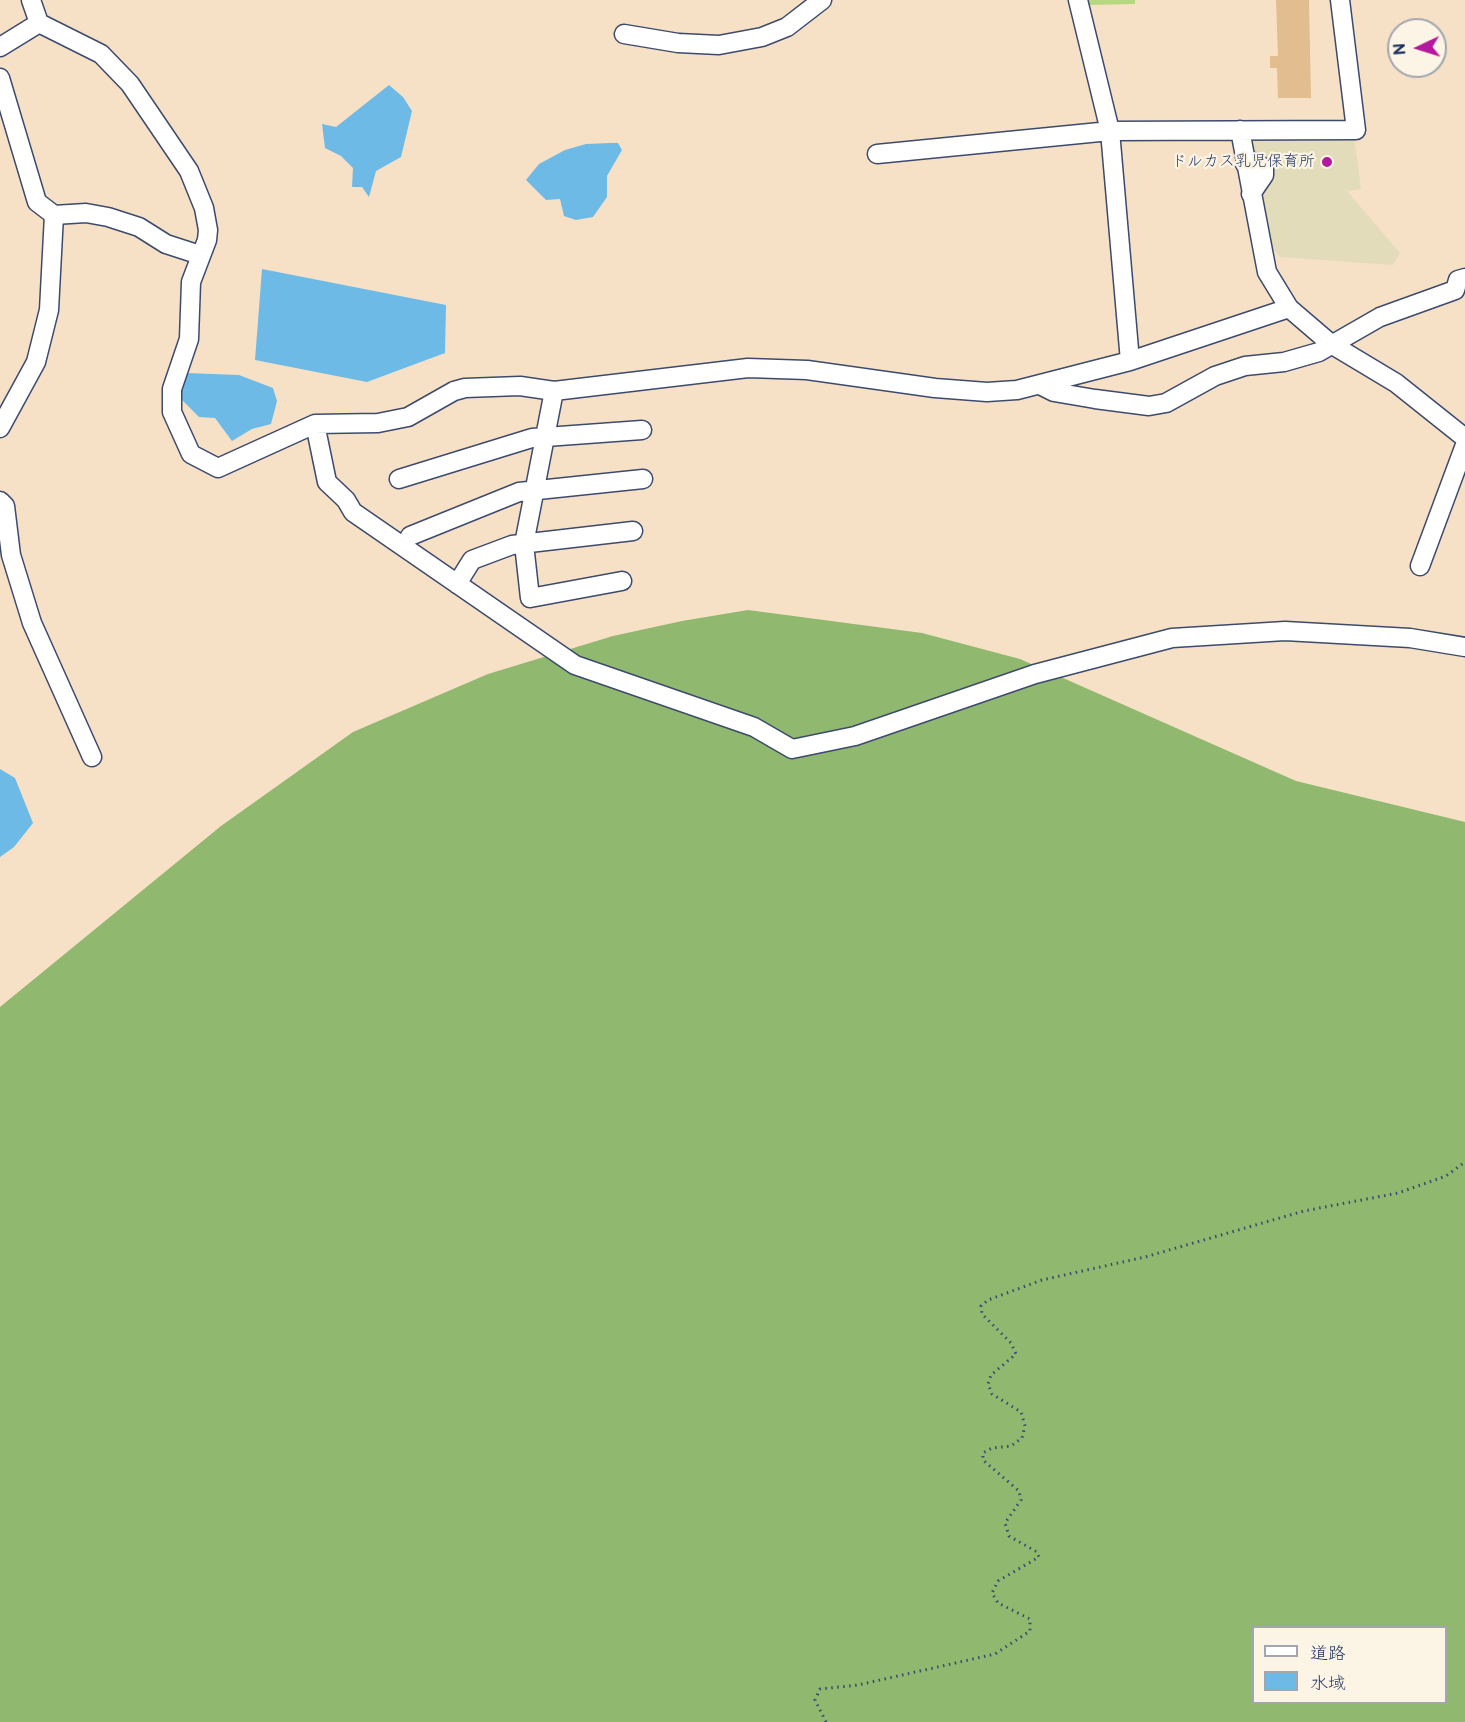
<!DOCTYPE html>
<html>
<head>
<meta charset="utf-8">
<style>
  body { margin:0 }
  #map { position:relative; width:1465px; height:1722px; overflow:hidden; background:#f6e1c7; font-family:"Balsamiq Sans","Klee One",sans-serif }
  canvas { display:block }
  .legend { position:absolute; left:1252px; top:1626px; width:195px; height:78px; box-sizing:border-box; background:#fcf5e5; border:2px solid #a2a6af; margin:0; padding:8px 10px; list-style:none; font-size:18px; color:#1b2f5e }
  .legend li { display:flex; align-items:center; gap:12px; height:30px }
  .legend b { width:30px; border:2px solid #a2a6af }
  .north { position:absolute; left:1387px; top:18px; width:60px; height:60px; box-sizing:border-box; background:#fcf5e5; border:2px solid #a2a6af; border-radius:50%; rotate:266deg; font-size:16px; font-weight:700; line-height:24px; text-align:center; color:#1b2f5e }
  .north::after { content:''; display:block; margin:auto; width:21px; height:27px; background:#b5179e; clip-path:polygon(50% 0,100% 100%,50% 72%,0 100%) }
</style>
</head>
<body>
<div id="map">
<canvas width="1465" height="1722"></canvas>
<ul class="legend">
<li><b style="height:8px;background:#fff"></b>道路</li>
<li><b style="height:16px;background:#6ebae7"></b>水域</li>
</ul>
<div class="north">N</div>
</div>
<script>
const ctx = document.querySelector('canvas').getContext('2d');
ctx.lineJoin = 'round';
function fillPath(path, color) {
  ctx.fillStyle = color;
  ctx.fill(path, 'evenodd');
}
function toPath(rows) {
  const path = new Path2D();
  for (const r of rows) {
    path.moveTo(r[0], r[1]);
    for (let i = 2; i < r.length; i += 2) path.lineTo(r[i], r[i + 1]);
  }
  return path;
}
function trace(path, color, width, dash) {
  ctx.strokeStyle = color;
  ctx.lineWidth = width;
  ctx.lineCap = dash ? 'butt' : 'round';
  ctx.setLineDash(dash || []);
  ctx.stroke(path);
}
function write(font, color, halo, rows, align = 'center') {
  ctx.font = font + ' "Balsamiq Sans","Klee One",sans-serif';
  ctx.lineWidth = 4.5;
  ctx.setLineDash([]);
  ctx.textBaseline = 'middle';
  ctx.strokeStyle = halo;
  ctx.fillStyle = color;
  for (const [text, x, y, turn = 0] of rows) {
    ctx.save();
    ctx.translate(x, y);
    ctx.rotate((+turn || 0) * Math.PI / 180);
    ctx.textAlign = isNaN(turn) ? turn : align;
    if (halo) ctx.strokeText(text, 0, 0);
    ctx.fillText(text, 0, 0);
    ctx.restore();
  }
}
const built = toPath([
  [1354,135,1361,189,1347,191,1400,253,1393,265,1280,257,1267,242,1261,202,1269,171,1250,157,1246,137]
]);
const green = toPath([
  [1088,0,1135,0,1135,4,1089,5]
]);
const forest = toPath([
  [748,610,922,633,1020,659,1296,781,1465,822,1465,1722,0,1722,0,1007,221,826,353,732,488,674,613,636,682,621],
  [1254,1628,1446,1628,1446,1702,1254,1702]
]);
const water = toPath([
  [389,85,403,97,412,111,401,157,376,171,369,197,362,187,352,187,353,168,341,156,325,148,322,124,336,127],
  [610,143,618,143,622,150,607,176,607,197,593,217,576,220,564,216,560,199,546,200,526,180,539,164,565,150,586,144],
  [262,269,446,305,445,353,367,382,255,360],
  [186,373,239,375,273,388,277,401,271,424,252,429,232,441,215,418,199,417,179,397],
  [0,769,15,778,33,823,14,847,0,857]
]);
const building = toPath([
  [1276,0,1309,0,1311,98,1278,98,1277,68,1270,68,1270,56,1278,56]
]);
const path = toPath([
  [826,1722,815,1700,820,1689,858,1685,995,1654,1030,1631,1030,1619,998,1603,992,1593,998,1581,1039,1557,1037,1552,1009,1536,1005,1523,1021,1500,1019,1491,983,1460,983,1453,992,1448,1011,1446,1022,1438,1025,1426,1021,1412,992,1394,988,1384,991,1375,1016,1354,1011,1343,982,1314,981,1306,988,1300,1042,1280,1145,1257,1304,1211,1398,1193,1446,1176,1465,1162]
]);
const minor = toPath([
  [31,0,39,23,101,54,130,84,189,171,204,208,208,230,207,240,191,282,189,339,172,389,172,412,191,454,218,468,315,424,378,423,408,417,454,391,465,388,520,386,554,391,748,368,807,370,935,388,987,392,1017,390,1130,361,1289,308,1331,344,1396,383,1465,438],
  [1078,0,1110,131,1130,361],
  [624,34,678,43,719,45,762,37,787,27,822,0],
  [0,47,39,23],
  [0,78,37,202,54,215,86,213,108,217,139,227,166,244,200,255],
  [1240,130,1267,272,1289,308],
  [877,154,1110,131,1356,130,1340,0],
  [1245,164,1254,162,1264,168,1264,175,1251,194],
  [1040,385,1054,392,1095,399,1149,406,1166,403,1215,376,1245,366,1284,362,1319,352,1380,317,1455,290,1458,280,1465,278],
  [554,391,524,544,530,598,622,581],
  [315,424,327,482,346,500,353,512,575,665,754,727,792,749,855,736,1035,674,1172,638,1285,631,1410,638,1465,647],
  [0,428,36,362,49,310,54,215],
  [399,479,532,438,642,430],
  [0,501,5,506,11,555,32,623,92,757],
  [410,536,519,492,643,479],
  [1420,566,1465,445],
  [457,584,472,560,512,545,633,531]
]);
const markers = [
  [1327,162,6,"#b5179e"]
];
const poiNames = [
  ["ドルカス乳児保育所",1315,162]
];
fillPath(built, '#e2dcba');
fillPath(green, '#b6d880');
fillPath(forest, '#90b86e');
fillPath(water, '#6ebae7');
fillPath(building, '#e1bd90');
trace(minor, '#3c4a6e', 21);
trace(path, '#3c4a6e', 3, [1.5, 4.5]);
trace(minor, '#fff', 18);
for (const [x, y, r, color] of markers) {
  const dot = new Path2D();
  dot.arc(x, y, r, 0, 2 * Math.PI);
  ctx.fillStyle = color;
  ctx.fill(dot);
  trace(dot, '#fcf5e5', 2);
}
write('16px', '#1b2f5e', '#fcf5e5', poiNames, 'right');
</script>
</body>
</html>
